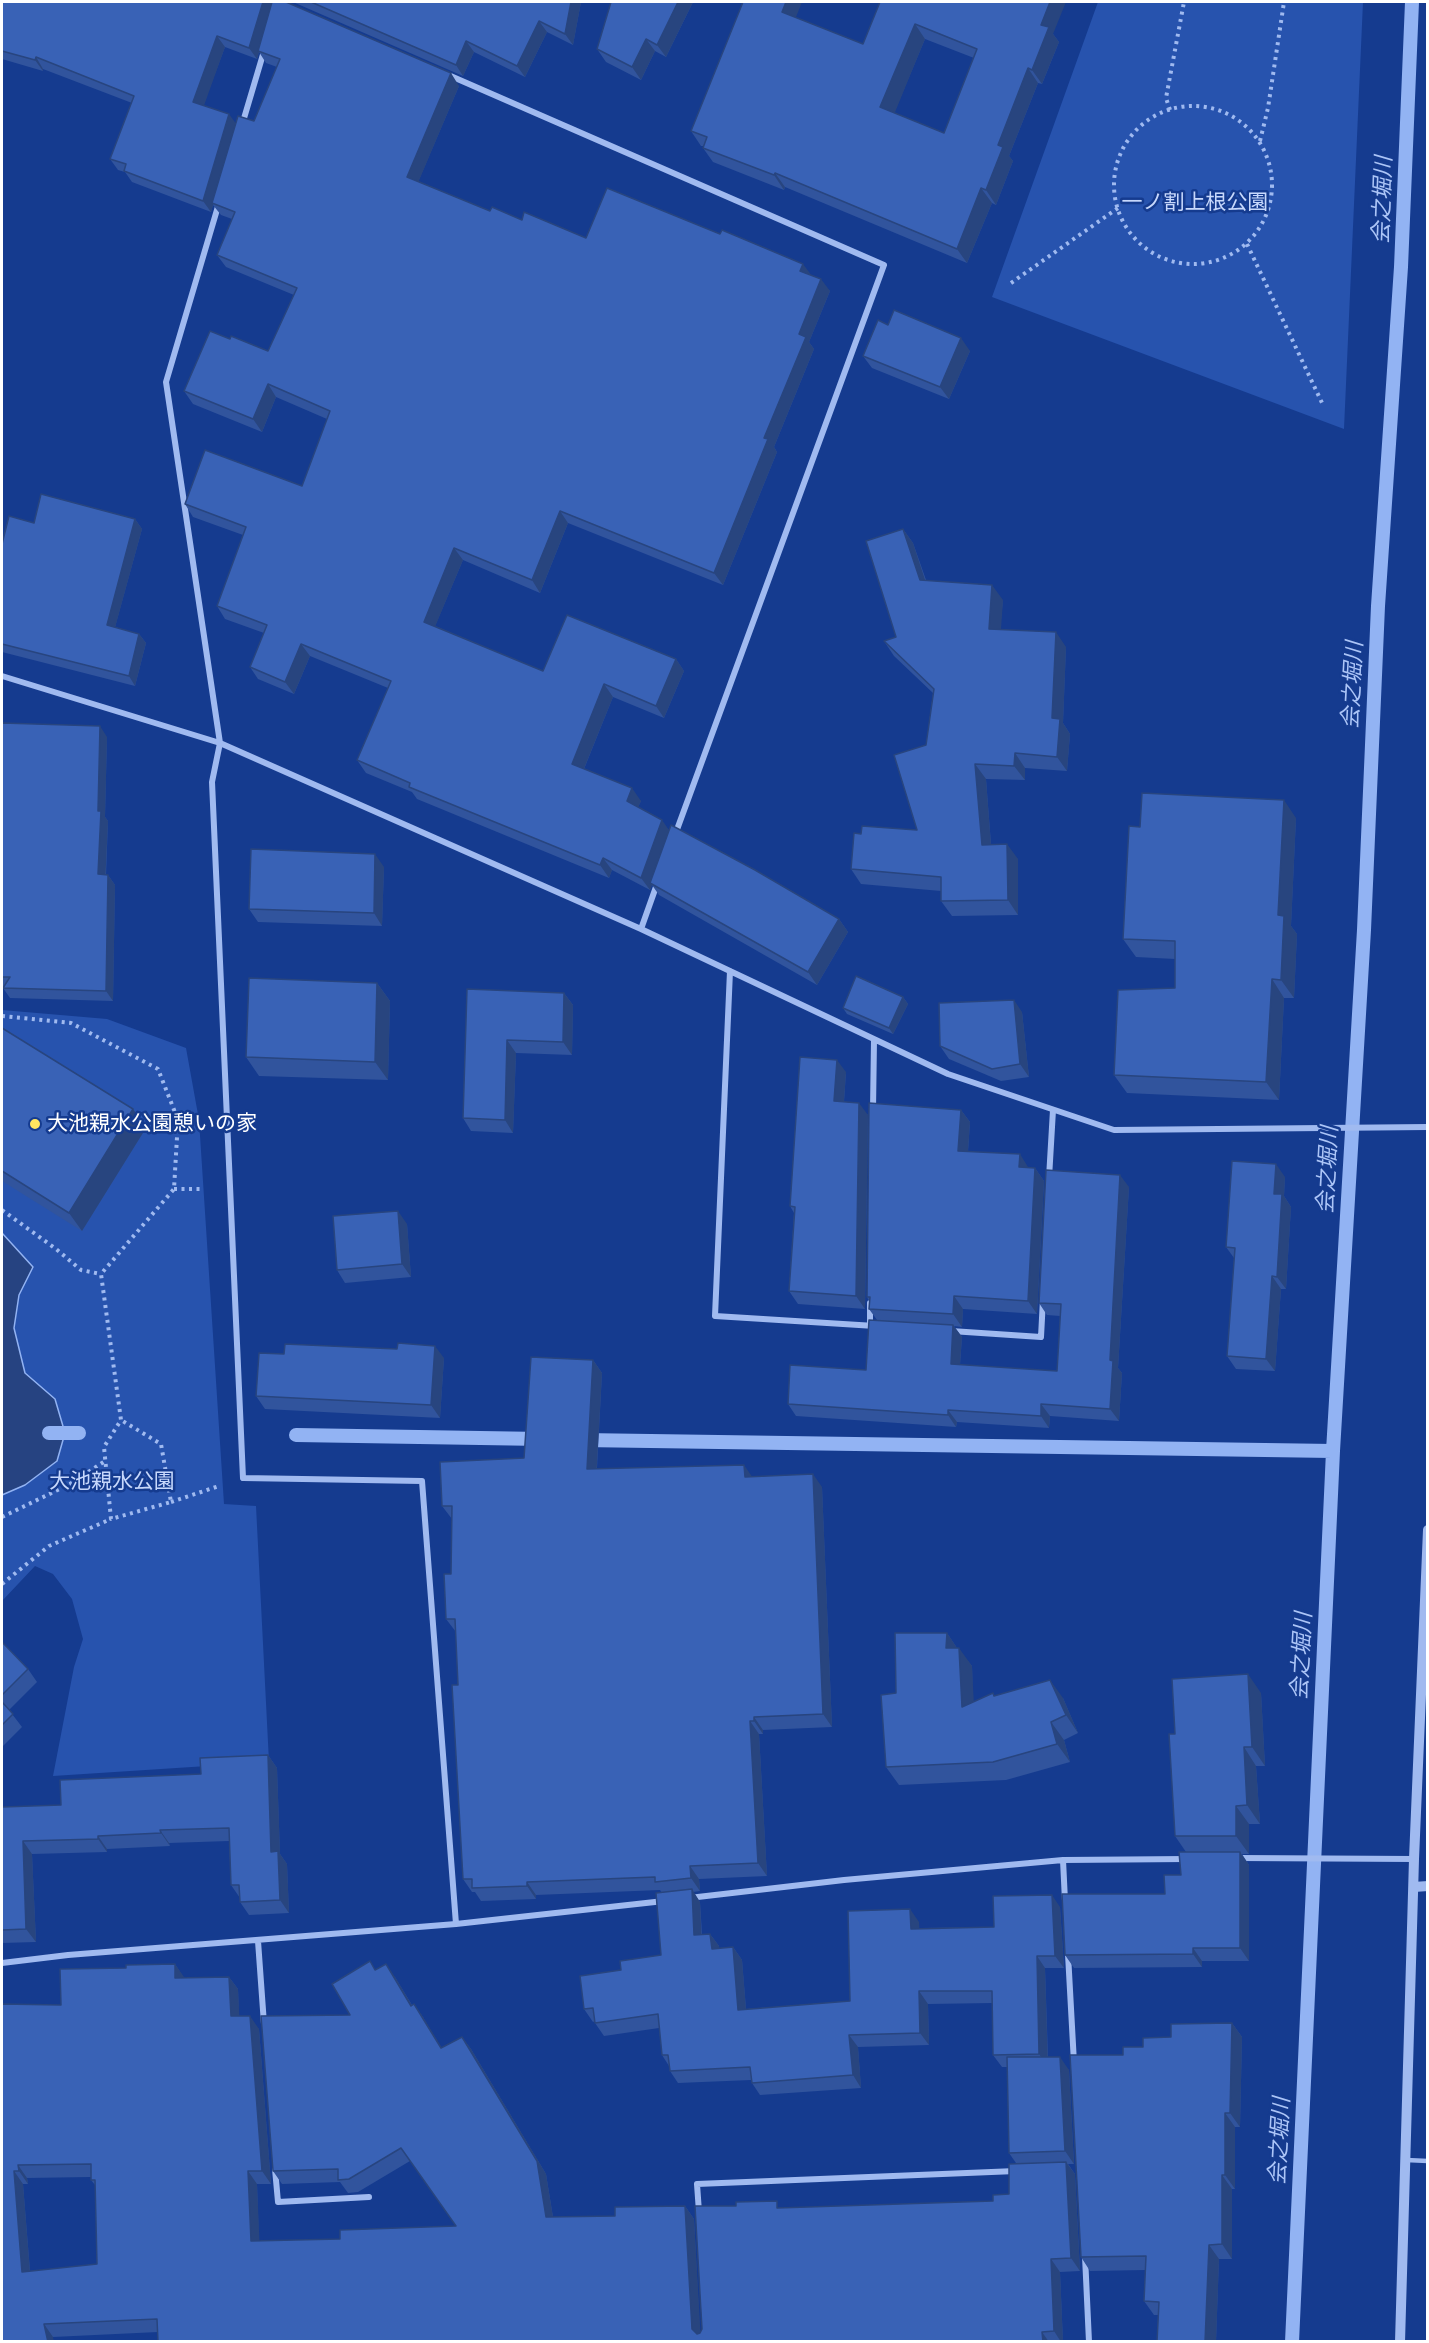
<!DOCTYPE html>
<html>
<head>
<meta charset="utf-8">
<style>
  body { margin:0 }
  #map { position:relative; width:1429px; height:2343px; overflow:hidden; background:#153b8f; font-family:Inter,sans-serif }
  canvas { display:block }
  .frame { position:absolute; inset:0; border:3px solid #fff; pointer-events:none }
</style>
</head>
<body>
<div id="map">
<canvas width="1429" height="2343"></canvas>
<div class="frame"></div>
</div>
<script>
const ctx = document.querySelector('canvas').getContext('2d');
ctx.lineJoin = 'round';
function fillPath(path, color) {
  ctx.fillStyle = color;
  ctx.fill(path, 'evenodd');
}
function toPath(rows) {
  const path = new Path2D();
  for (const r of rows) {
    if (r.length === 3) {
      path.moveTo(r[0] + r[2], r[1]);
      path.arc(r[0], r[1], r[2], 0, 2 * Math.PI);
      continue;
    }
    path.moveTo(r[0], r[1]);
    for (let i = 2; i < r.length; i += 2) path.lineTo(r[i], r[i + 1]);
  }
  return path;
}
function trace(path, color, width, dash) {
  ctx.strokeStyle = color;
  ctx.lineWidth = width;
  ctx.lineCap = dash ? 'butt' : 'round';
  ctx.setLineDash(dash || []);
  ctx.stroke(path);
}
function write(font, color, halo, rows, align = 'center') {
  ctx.font = font + ' Inter,"Noto Sans JP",sans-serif';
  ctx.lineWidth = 5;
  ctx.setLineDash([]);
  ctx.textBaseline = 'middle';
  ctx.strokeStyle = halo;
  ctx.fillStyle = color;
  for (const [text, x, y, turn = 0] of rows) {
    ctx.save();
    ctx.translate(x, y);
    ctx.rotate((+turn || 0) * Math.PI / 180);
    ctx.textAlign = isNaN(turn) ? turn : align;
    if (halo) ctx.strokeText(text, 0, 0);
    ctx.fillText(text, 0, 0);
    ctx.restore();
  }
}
const green = toPath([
  [1098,2,1363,2,1344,429,992,297],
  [2,1010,107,1019,186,1048,199,1120,224,1504,256,1506,269,1762,53,1776,74,1667,83,1639,72,1599,53,1574,35,1566,2,1601]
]);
const water = toPath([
  [2,1233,33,1267,19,1295,14,1328,25,1373,55,1399,65,1433,57,1461,25,1485,2,1495,2,1233]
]);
const stream = toPath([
  [49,1433,79,1433],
  [296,1435,542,1439],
  [582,1440,1333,1451],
  [1292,2342,1333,1451,1364,930,1378,606,1401,267,1412,2]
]);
const path = toPath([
  [1193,185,79],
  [1170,110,1166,98,1184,2],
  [1260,141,1268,108,1284,2],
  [1247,244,1323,405],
  [1011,283,1118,208],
  [2,1016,71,1023,158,1069,178,1120,174,1189,101,1274,121,1420,104,1447,111,1519,171,1502,161,1444,121,1420],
  [174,1189,203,1189],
  [2,1210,56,1249,81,1270,101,1274],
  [171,1502,219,1486],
  [2,1517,70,1484,105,1461],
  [2,1584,49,1546,111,1519]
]);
const service = toPath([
  [1406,2160,1428,2161]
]);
const minor = toPath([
  [446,74,884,265,675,835],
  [242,125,264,51],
  [219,203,166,382,220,743,212,782,243,1478,422,1481,456,1924],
  [2,676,220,743,641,929,948,1074,1114,1130,1428,1127],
  [641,929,657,884],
  [730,971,715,1316,875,1326],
  [873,1110,874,1040],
  [1049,1178,1053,1110],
  [870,1326,870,1303],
  [951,1331,1041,1337,1043,1299],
  [1239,1858,1414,1859],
  [1063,1860,1065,1901],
  [689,1898,844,1880,1063,1860,1187,1859],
  [258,1941,264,2024],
  [1068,1954,1074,2063],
  [2,1963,68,1955,456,1924,664,1901],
  [275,2169,278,2202,369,2197],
  [699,2212,697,2184,1016,2171],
  [1085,2256,1089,2342]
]);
const tertiary = toPath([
  [1414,1887,1428,1886],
  [1400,2342,1414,1859,1428,1530]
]);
const wall = toPath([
  [2,2,286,2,459,86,418,182,490,211,586,238,811,275,830,291,809,342,814,349,774,447,777,452,723,585,568,523,540,593,463,560,435,626,543,671,676,659,684,671,664,718,613,697,584,769,641,801,638,807,669,830,839,919,848,932,817,985,659,895,652,885,650,890,612,870,609,878,417,799,412,792,366,773,357,760,388,688,310,656,294,694,258,679,250,667,264,633,225,619,217,606,243,535,193,517,185,504,302,486,327,419,276,397,262,432,193,404,184,391,230,339,268,351,294,295,226,267,217,255,232,219,221,215,213,205,211,212,132,182,125,172,118,170,110,159,132,103,43,69,43,71,2,59],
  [225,47,257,59,259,52,266,63,277,67,254,121,236,124,203,106],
  [293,2,581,2,573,45,547,32,525,77,474,52,463,76],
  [693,2,666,57,655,51,641,80,606,62,597,49],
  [880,2,1053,34,1059,42,1042,84,1038,83,1009,156,1013,161,996,205,992,203,967,263,785,187,784,190,713,162,703,148,703,146,701,146,691,131,796,18,863,44],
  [925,39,974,58,944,133,894,113],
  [888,325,970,351,949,399,872,368,863,356],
  [135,519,142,529,115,627,139,634,146,643,135,686,2,652,2,544,34,523],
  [903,529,913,543,926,580,1003,600,1000,630,1066,647,1063,723,1070,734,1067,771,1025,768,1025,780,986,779,991,844,1018,859,1018,915,952,916,941,901,941,891,861,884,851,869,861,834,917,830,926,745,933,693,894,656,884,641,896,637],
  [2,723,107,737,105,817,108,821,106,875,108,875,115,885,113,1001,10,998,3,988,2,988],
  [1296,818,1291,926,1297,934,1294,998,1284,998,1279,1100,1127,1093,1114,1075,1175,988,1175,959,1136,957,1123,939,1140,827],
  [384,867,382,926,258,922,249,909],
  [377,983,390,1001,388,1080,259,1076,246,1057],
  [467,989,564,993,573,1005,572,1055,516,1053,513,1133,471,1131,463,1118],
  [903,997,908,1004,893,1034,847,1014,843,1008],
  [1022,1012,1029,1077,1001,1081,949,1059,940,1046],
  [2,1028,133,1109,146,1128,82,1231,2,1181],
  [846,1072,844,1102,868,1115,865,1309,798,1304,789,1291,794,1213,790,1206],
  [961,1110,970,1122,968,1152,1028,1168,1035,1168,1044,1181,1037,1314,963,1309,962,1327,954,1326,962,1337,960,1365,1057,1371,1060,1316,1047,1315,1039,1303,1129,1187,1118,1368,1122,1373,1119,1421,1050,1416,1049,1428,957,1422,956,1427,796,1416,788,1404,866,1370,877,1320,869,1309,869,1301,867,1297],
  [1285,1177,1284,1196,1291,1207,1286,1289,1281,1289,1275,1371,1236,1369,1227,1356,1234,1258,1226,1247],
  [407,1224,411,1277,345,1283,337,1270],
  [284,1354,444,1358,440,1418,265,1409,256,1396],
  [593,1360,602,1373,597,1468,752,1477,822,1487,832,1727,763,1730,763,1734,759,1734,767,1876,699,1879,700,1891,693,1892,700,1902,702,1934,710,1934,719,1946,719,1948,733,1947,742,1960,746,2009,850,2001,919,1922,919,1928,994,1927,1060,1907,1064,1968,1045,1968,1048,2057,1069,2070,1074,2164,1068,2164,1075,2174,1080,2271,1060,2272,1063,2342,158,2342,158,2332,53,2337,2,2342,2,2004,61,2005,126,1968,175,1964,184,1978,229,1977,238,1989,239,2016,259,2029,271,2184,257,2184,259,2241,340,2239,456,2226,410,2161,358,2192,348,2193,340,2182,282,2184,273,2171,350,2015,376,1970,395,1977,412,2005,414,2004,423,2017,441,2048,462,2037,471,2049,546,2174,553,2217,615,2216,685,2206,694,2219,700,2333,781,2208,993,2201,1009,2194,1016,2163,1009,2153,1007,2067,1002,2067,993,2055,993,2003,928,2004,929,2045,858,2047,861,2088,760,2095,752,2083,751,2080,678,2083,670,2071,669,2066,662,2055,659,2028,604,2036,595,2023,595,2021,593,2022,584,2009,621,1970,661,1955,662,1893,660,1890,536,1895,536,1899,481,1901,475,1892,472,1892,463,1879,456,1632,446,1619,451,1574,452,1519,442,1506,524,1458],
  [91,2177,91,2180,95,2185,97,2264,30,2271,23,2184,28,2184,27,2178],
  [947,1633,957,1648,972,1666,973,1702,995,1696,1063,1698,1078,1733,1064,1740,1070,1762,1006,1780,899,1785,886,1767,896,1693],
  [2,1642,28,1669,37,1682,9,1710,22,1727,2,1747],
  [1261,1693,1265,1766,1256,1766,1260,1824,1249,1824,1249,1854,1242,1854,1249,1865,1249,1961,1202,1961,1202,1967,1074,1968,1065,1955,1165,1894,1181,1875,1186,1852,1175,1836,1175,1734],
  [268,1755,277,1768,280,1854,287,1864,289,1913,249,1915,240,1902,240,1898,231,1885,229,1841,169,1843,170,1846,107,1849,107,1852,32,1854,36,1942,2,1943,2,1807,61,1805,201,1774],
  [1232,2023,1242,2037,1240,2127,1235,2127,1235,2189,1232,2189,1232,2259,1219,2259,1216,2342,1157,2342,1158,2315,1154,2315,1144,2301,1146,2270,1090,2271,1081,2257,1123,2055,1143,2047,1171,2037]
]);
const shadedWall = toPath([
  [263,2,275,2,258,51,259,52,257,59,249,48],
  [571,2,581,2,573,45,565,34],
  [678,2,693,2,666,57,657,45],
  [786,2,802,2,792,27,782,12],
  [1050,2,1066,2,1053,34,1059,42,1042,84,1032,70,1041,25],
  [539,21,547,32,525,77,517,66],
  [915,24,925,39,891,122,880,107],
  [217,36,225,47,201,114,193,102],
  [646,39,655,51,641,80,632,67],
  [466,41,474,52,463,76,456,65],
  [36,57,43,69,43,71,35,60],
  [1028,68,1038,83,1009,156,1013,161,996,205,986,190,998,145],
  [451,73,459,86,415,190,407,177],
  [229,114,237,125,211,212,203,201],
  [775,173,785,187,784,190,774,175],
  [981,188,992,203,967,263,957,249],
  [803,264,812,276,800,271],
  [821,279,830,291,809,342,814,349,774,447,777,452,723,585,714,573,764,438,799,334],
  [961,338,970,351,949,399,940,387],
  [268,384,276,397,262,432,253,419],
  [560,511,568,523,540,593,532,580],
  [135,519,142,529,113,635,107,625],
  [903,529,913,543,930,595,920,580],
  [454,548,463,560,432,634,424,622],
  [992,585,1003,600,1000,644,989,629],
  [1056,632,1066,647,1063,723,1070,734,1067,771,1057,757,1052,718],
  [139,634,146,643,135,686,129,676],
  [301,644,310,656,294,694,285,682],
  [676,659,684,671,664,718,656,706],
  [604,684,613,697,581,776,572,764],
  [100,726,107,737,105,817,108,821,105,885,98,874,98,811],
  [1015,753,1025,768,1025,780,1014,766],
  [975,764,986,779,992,859,982,845],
  [632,788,641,801,635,814,627,801],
  [1284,800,1296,818,1291,926,1297,934,1294,998,1281,980,1278,915],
  [662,820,671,833,650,883,652,885,650,890,641,878],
  [1007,844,1018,859,1018,915,1008,900],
  [375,854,384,867,382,926,374,913],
  [603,858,612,870,609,878,600,865],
  [108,875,115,885,113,1001,106,991],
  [839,919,848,932,817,985,808,972],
  [1272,979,1284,998,1279,1100,1266,1082],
  [377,983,390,1001,388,1080,375,1062],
  [564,993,573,1005,572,1055,563,1042],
  [903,997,908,1004,893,1034,889,1028],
  [1014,1000,1022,1012,1029,1077,1020,1064],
  [507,1040,516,1053,513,1133,505,1120],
  [837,1060,846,1072,843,1114,834,1101],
  [859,1103,868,1115,865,1309,856,1296],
  [133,1109,146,1128,82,1231,69,1213],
  [961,1110,970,1122,967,1164,958,1151],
  [1020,1154,1028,1167,1028,1180,1019,1167],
  [1276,1164,1285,1177,1284,1196,1291,1207,1286,1289,1277,1277,1274,1194],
  [1035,1168,1044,1181,1037,1314,1028,1301],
  [1120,1175,1129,1187,1118,1368,1122,1373,1119,1421,1110,1409,1110,1360],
  [398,1211,407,1224,411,1277,402,1264],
  [1272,1276,1281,1289,1275,1371,1266,1359],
  [954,1296,963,1309,962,1327,953,1314],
  [953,1325,962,1337,959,1376,951,1364],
  [435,1346,444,1358,440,1418,431,1405],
  [593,1360,602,1373,596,1481,587,1469],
  [1041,1404,1050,1416,1049,1428,1041,1416],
  [948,1410,957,1422,956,1427,948,1415],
  [744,1465,753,1478,745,1477],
  [813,1474,822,1487,832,1727,823,1714],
  [947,1633,959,1651,959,1648,972,1666,975,1725,962,1707,946,1648],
  [1248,1674,1261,1693,1265,1766,1252,1747],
  [1050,1680,1063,1698,1078,1733,1066,1715],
  [754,1717,763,1730,763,1734,754,1721],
  [750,1721,759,1734,767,1876,758,1863],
  [1051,1722,1064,1740,1070,1762,1057,1744],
  [1244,1747,1256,1766,1260,1824,1247,1805],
  [268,1755,277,1768,280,1854,287,1864,289,1913,280,1900,271,1852],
  [1236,1806,1249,1824,1249,1854,1236,1836],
  [160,1830,169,1843,170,1846,161,1833],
  [98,1836,107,1849,107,1852,98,1839],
  [23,1841,32,1854,36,1942,26,1929],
  [1240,1852,1249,1865,1249,1961,1240,1948],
  [690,1866,699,1879,700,1891,691,1878],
  [527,1882,536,1895,536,1899,527,1886],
  [692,1889,700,1902,702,1948,694,1935],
  [1052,1895,1060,1907,1064,1968,1055,1956],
  [910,1909,919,1922,920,1941,911,1929],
  [710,1934,719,1946,721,1961,712,1949],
  [733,1947,742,1960,747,2022,738,2010],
  [1193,1948,1202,1961,1202,1967,1193,1954],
  [1037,1956,1045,1968,1048,2067,1039,2054],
  [175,1964,184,1977,184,1991,175,1978],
  [386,1964,395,1977,420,2019,411,2006],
  [229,1977,238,1989,240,2029,231,2016],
  [919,1991,928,2004,929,2045,920,2033],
  [414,2004,423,2017,450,2061,441,2048],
  [250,2016,259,2029,271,2184,262,2171],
  [1232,2023,1242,2037,1240,2127,1230,2113],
  [849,2035,858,2047,861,2088,853,2075],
  [462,2037,471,2049,546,2174,555,2230,546,2217],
  [1060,2057,1069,2070,1074,2164,1065,2151],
  [1225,2113,1235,2127,1235,2189,1225,2175],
  [1066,2162,1075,2174,1080,2271,1071,2258],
  [18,2165,27,2178,28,2184,19,2171],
  [14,2171,23,2184,31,2285,22,2272],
  [248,2171,257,2184,260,2254,251,2241],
  [1222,2175,1232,2189,1232,2259,1222,2244],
  [685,2206,694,2219,701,2342,692,2329],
  [1209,2245,1219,2259,1216,2342,1205,2342],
  [1051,2259,1060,2272,1063,2342,1061,2342,1054,2331],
  [44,2324,53,2337,54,2342,48,2342],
  [1042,2332,1049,2342,1043,2342]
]);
const building = toPath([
  [2,2,263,2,249,48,217,36,193,102,229,114,203,201,124,171,126,164,110,159,134,96,36,57,35,60,2,51,2,2],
  [272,2,286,2,451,73,407,177,490,211,492,207,522,220,524,212,586,238,607,188,720,234,722,230,803,264,800,271,821,279,799,334,806,337,764,438,768,439,714,573,560,511,532,580,454,548,424,622,543,671,567,615,676,659,656,706,604,684,572,764,632,788,627,801,662,820,641,878,603,858,600,865,409,787,410,783,357,760,391,681,301,644,285,682,250,667,267,625,217,606,246,527,185,504,205,450,302,486,330,411,268,384,253,419,184,391,210,331,230,339,231,336,268,351,297,288,217,255,235,212,212,203,238,116,254,121,280,59,258,51,272,2],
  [311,2,571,2,565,34,539,21,517,66,466,41,456,65,311,2],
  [611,2,678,2,657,45,646,39,632,67,597,49,611,2],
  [743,2,786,2,782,12,863,44,880,2,1050,2,1041,25,1049,27,1032,70,1028,68,998,145,1003,147,986,190,981,188,957,249,775,173,774,175,703,148,707,137,691,131,743,2],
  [915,24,977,49,944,133,880,107,915,24],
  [894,310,961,338,940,387,863,356,878,320,888,325,894,310],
  [41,494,135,519,107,625,139,634,129,676,2,644,2,544,9,516,34,523,41,494],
  [903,529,920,580,992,585,989,629,1056,632,1052,718,1060,719,1057,757,1015,753,1014,766,975,764,982,845,1007,844,1008,900,941,901,941,877,851,869,854,833,861,834,862,826,917,830,894,755,926,745,934,689,884,641,896,637,866,541,903,529],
  [2,723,100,726,98,811,101,811,98,874,108,875,106,991,3,988,10,977,2,977,2,723],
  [1142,793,1284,800,1278,915,1284,916,1281,980,1272,979,1266,1082,1114,1075,1118,990,1175,988,1175,941,1123,939,1129,826,1140,827,1142,793],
  [671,825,755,870,839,919,808,972,650,883,671,825],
  [251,849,375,854,374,913,249,909,251,849],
  [856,976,903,997,889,1028,843,1008,856,976],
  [249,978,377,983,375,1062,246,1057,249,978],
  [467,989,564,993,563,1042,507,1040,505,1120,463,1118,467,989],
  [1014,1000,1020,1064,992,1069,940,1046,939,1003,1014,1000],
  [2,1028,133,1109,69,1213,2,1171,2,1028],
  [800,1057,837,1060,834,1101,859,1103,856,1296,789,1291,795,1207,790,1206,800,1057],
  [869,1103,961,1110,958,1151,1020,1154,1019,1167,1035,1168,1028,1301,954,1296,953,1314,869,1309,870,1297,867,1297,869,1103],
  [1232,1161,1276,1164,1274,1194,1282,1194,1277,1277,1272,1276,1266,1359,1227,1356,1235,1248,1226,1247,1232,1161],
  [1046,1170,1120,1175,1110,1360,1113,1361,1110,1409,1041,1404,1041,1416,948,1410,948,1415,788,1404,790,1365,866,1370,869,1320,953,1325,951,1364,1057,1371,1061,1304,1039,1303,1046,1170],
  [398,1211,402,1264,337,1270,333,1216,398,1211],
  [398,1343,435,1346,431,1405,256,1396,259,1353,284,1354,285,1344,397,1349,398,1343],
  [531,1357,593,1360,587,1469,744,1465,745,1477,813,1474,823,1714,754,1717,754,1721,750,1721,758,1863,690,1866,691,1878,655,1882,655,1877,527,1882,527,1886,472,1888,472,1879,463,1879,452,1685,458,1685,455,1619,446,1619,444,1574,451,1574,452,1506,442,1506,440,1462,524,1458,531,1357],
  [895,1633,947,1633,946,1648,959,1648,962,1707,993,1693,994,1696,1050,1680,1066,1715,1051,1722,1057,1744,993,1762,886,1767,881,1695,896,1693,895,1633],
  [2,1642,28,1669,2,1695,2,1642],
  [1248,1674,1252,1747,1244,1747,1247,1805,1236,1806,1236,1836,1175,1836,1169,1734,1175,1734,1172,1679,1248,1674],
  [2,1702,13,1714,2,1725,2,1702],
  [268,1755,271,1852,278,1851,280,1900,240,1902,239,1885,231,1885,229,1828,160,1830,161,1833,98,1836,98,1839,23,1841,26,1929,2,1930,2,1807,61,1805,60,1780,201,1774,200,1758,268,1755],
  [1179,1852,1240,1852,1240,1948,1193,1948,1193,1954,1065,1955,1062,1894,1165,1894,1164,1875,1181,1875,1179,1852],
  [692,1889,694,1935,710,1934,712,1949,733,1947,738,2010,850,2001,848,1911,910,1909,911,1929,994,1927,993,1896,1052,1895,1055,1956,1037,1956,1039,2054,993,2055,992,1991,919,1991,920,2033,849,2035,853,2075,752,2083,750,2067,670,2071,668,2055,662,2055,658,2014,595,2023,593,2008,584,2009,580,1976,621,1970,620,1961,661,1955,656,1893,692,1889],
  [370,1961,375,1970,386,1964,411,2006,414,2004,441,2048,462,2037,537,2161,546,2217,615,2216,615,2207,685,2206,692,2329,697,2334,700,2333,702,2329,695,2206,736,2206,736,2202,777,2201,777,2208,993,2201,993,2195,1009,2194,1009,2164,1066,2162,1071,2258,1051,2259,1054,2331,1042,2332,1043,2342,158,2342,157,2319,44,2324,48,2342,2,2342,2,2004,61,2005,60,1969,126,1968,126,1965,175,1964,175,1978,229,1977,231,2016,250,2016,262,2171,248,2171,251,2241,340,2239,340,2230,456,2226,401,2148,349,2179,338,2180,338,2169,273,2171,261,2016,350,2015,332,1984,370,1961],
  [91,2164,91,2180,95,2180,97,2264,22,2272,14,2171,19,2171,18,2165,91,2164],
  [1232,2023,1230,2113,1225,2113,1225,2175,1222,2175,1222,2244,1209,2245,1205,2342,1157,2342,1159,2302,1144,2301,1146,2256,1081,2257,1070,2055,1123,2055,1123,2047,1143,2047,1143,2038,1171,2037,1171,2024,1232,2023],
  [1007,2057,1060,2057,1065,2151,1009,2153,1007,2057]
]);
const markers = [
  [35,1124,6,"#ffe560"]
];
const parkNames = [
  ["一ノ割上根公園",1195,203],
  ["大池親水公園",112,1482]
];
const poiNames = [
  ["大池親水公園憩いの家",47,1124]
];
const waterNames = [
  ["会之堀川",1383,200,-88],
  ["会之堀川",1353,685,-87],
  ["会之堀川",1328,1170,-87],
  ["会之堀川",1302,1656,-87],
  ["会之堀川",1280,2141,-87]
];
fillPath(green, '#2753ae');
fillPath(water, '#264381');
trace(water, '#92b3f3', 1.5);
trace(stream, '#92b3f3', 14);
trace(path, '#a0baf0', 4, [3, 4.5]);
trace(service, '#a0baf0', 4.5);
trace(minor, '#a0baf0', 6);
trace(tertiary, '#a0baf0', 10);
fillPath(wall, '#31549d');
fillPath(shadedWall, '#28457f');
fillPath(building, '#3962b6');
trace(building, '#28457f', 1.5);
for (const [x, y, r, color] of markers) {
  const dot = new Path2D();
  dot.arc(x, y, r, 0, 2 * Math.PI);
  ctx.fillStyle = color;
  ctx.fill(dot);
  trace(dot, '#153b8f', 2);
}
write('21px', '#c7d8fc', '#153b8f', parkNames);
write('21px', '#fff', '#153b8f', poiNames, 'left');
write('italic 22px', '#acc5f7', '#153b8f', waterNames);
</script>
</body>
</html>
